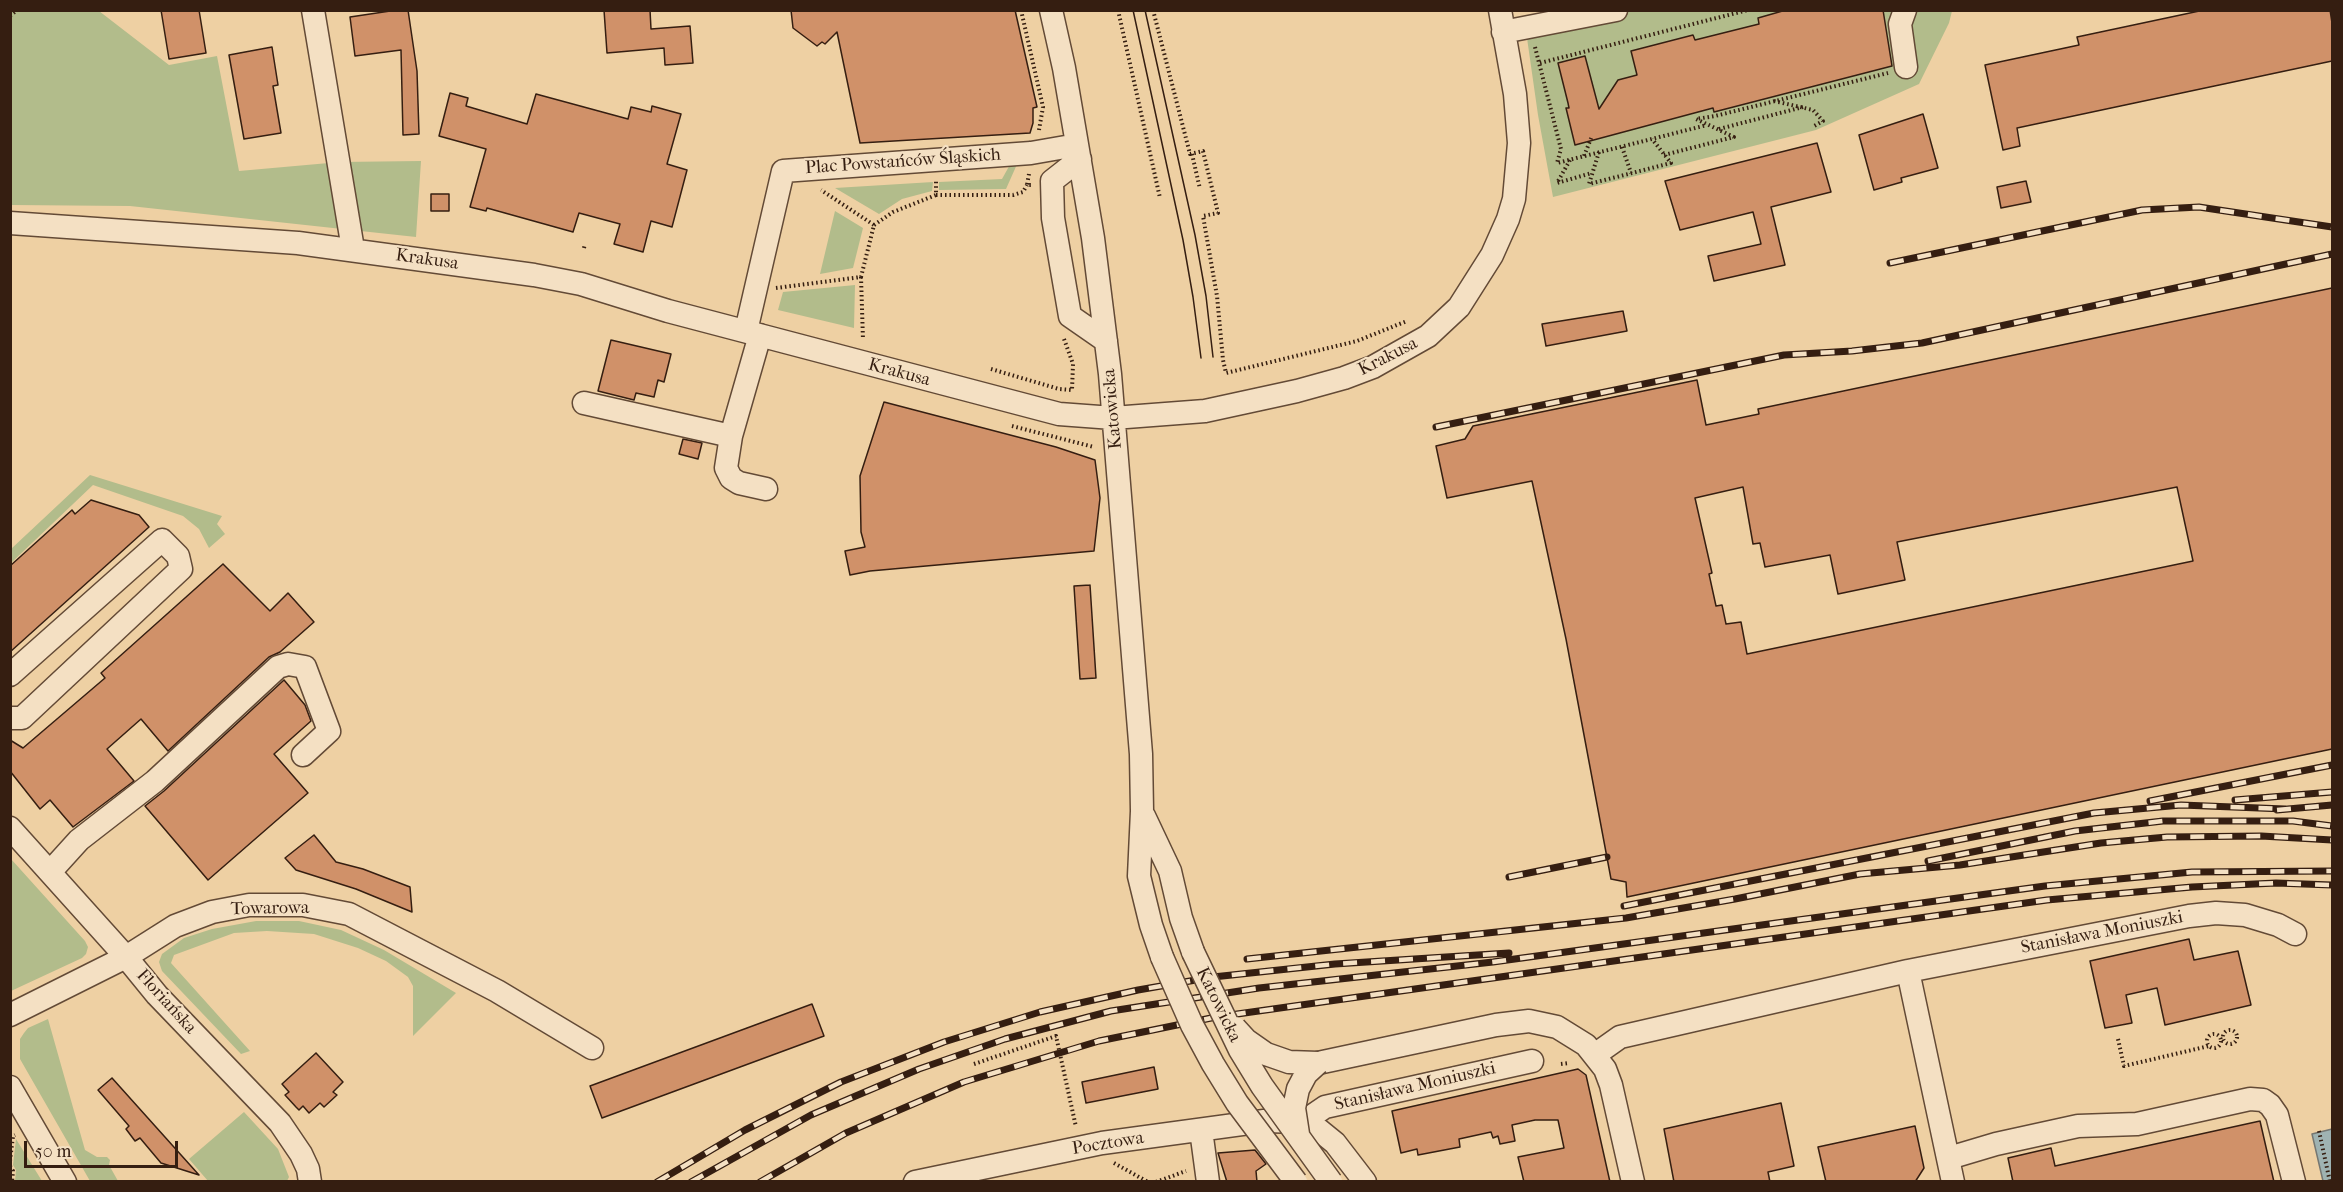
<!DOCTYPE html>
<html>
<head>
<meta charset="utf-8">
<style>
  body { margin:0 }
  #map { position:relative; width:2343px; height:1192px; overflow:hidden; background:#eed0a3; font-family:"IM FELL French Canon",serif }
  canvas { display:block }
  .frame { position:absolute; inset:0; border:12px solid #351e11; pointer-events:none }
  .scale { position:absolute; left:24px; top:1141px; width:154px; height:27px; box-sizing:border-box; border:3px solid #351e11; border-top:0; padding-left:8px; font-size:18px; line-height:21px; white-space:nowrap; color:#351e11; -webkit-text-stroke:4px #f4e0c3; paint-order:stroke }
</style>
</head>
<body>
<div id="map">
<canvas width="2343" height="1192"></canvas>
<div class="frame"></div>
<div class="scale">50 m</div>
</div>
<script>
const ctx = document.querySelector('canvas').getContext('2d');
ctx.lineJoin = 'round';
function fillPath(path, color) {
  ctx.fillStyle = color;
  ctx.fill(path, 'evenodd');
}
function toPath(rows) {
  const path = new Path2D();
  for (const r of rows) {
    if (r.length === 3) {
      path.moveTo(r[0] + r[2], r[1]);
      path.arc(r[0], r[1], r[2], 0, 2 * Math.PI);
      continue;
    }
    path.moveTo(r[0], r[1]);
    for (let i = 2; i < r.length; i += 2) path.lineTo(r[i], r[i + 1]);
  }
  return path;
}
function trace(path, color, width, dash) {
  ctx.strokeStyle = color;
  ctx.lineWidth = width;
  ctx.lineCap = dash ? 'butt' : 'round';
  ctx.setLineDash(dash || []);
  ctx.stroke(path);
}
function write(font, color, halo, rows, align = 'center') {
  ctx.font = font + ' "IM FELL French Canon",serif';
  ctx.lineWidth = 4.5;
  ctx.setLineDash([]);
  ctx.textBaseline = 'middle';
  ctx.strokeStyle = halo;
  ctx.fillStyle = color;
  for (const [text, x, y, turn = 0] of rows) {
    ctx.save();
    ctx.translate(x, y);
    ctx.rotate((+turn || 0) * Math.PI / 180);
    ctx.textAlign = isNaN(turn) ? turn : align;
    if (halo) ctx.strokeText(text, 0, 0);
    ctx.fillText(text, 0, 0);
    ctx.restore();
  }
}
const green = toPath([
  [1557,10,1952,11,1949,23,1919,84,1816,130,1553,197,1538,115,1524,17],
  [11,11,99,11,169,65,217,56,239,171,340,162,421,161,416,237,130,206,11,205],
  [1012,161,1018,162,1006,189,939,190,939,182,1002,179],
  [933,182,932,191,902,199,879,214,835,188],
  [835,211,863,228,853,268,820,274],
  [855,285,854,328,778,310,783,292],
  [90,475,222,516,217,524,225,534,209,548,199,529,183,516,93,485,11,563,11,549],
  [11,859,85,941,88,947,86,954,82,958,11,991],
  [256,921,299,921,341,930,384,950,456,993,413,1036,413,986,408,977,386,961,358,948,314,934,267,931,234,933,174,955,171,963,250,1051,241,1054,162,971,159,962,162,954,184,938,212,929],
  [48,1019,85,1150,97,1157,107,1157,110,1160,109,1165,118,1181,90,1181,20,1059,20,1039,24,1033,28,1028],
  [244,1112,278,1149,289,1177,287,1181,208,1181,189,1159],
  [16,1139,42,1181,15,1181,16,1170,13,1165]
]);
const water = toPath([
  [2332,1129,2332,1181,2323,1181,2312,1134,2332,1129]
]);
const building = toPath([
  [161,10,199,10,206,53,169,59,161,10],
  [397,10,408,10,417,71,419,134,403,135,401,50,355,56,350,17,397,10],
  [604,10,650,10,651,29,690,26,693,63,665,65,664,48,607,53,604,10],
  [791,10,1015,10,1037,107,1033,108,1033,123,1030,133,860,143,837,32,825,44,822,42,817,46,793,28,791,10],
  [1786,10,1883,10,1892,66,1714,112,1713,108,1575,145,1566,108,1569,108,1568,103,1558,63,1585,56,1599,109,1618,80,1637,75,1631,51,1693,35,1695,40,1759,24,1758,18,1786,10],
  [2204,10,2330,10,2332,23,2332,61,2017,128,2020,146,2003,150,1985,65,2079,45,2077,37,2204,10],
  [272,47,278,85,273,86,281,133,244,139,229,55,272,47],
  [450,93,468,98,466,106,527,124,536,94,628,119,631,107,651,112,652,106,681,114,667,164,687,170,672,227,651,221,643,252,614,244,620,224,579,213,573,232,487,208,486,211,470,207,486,149,439,136,450,93],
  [1923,114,1938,168,1901,178,1902,182,1874,190,1859,135,1923,114],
  [1817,143,1831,192,1771,207,1785,265,1714,281,1708,256,1761,244,1753,212,1680,230,1665,181,1817,143],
  [2026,181,2031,202,2001,208,1997,187,2026,181],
  [431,194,449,194,449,211,431,211,431,194],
  [2332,288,2332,749,1627,897,1626,882,1611,879,1566,639,1532,481,1447,498,1436,446,1465,439,1473,426,1697,380,1706,425,1759,414,1758,409,2332,288],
  [1743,487,1753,544,1760,543,1765,567,1830,555,1838,594,1905,580,1897,542,2177,487,2193,561,1747,654,1741,622,1726,624,1722,605,1716,606,1709,574,1712,573,1695,498,1743,487],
  [1623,311,1627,331,1546,346,1542,324,1623,311],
  [611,340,671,354,664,382,658,380,654,397,636,393,634,400,598,391,611,340],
  [884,402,1056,447,1095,460,1100,498,1094,551,870,571,850,575,845,551,865,547,861,532,860,476,884,402],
  [683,439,702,443,698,459,679,454,683,439],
  [91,500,139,515,149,527,10,652,10,566,72,510,75,514,91,500],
  [223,564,270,611,288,593,314,622,280,652,269,657,168,751,141,719,107,749,134,781,73,827,50,800,40,809,10,771,10,740,23,748,105,678,101,673,223,564],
  [1090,585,1096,678,1080,679,1074,586,1090,585],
  [284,680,305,705,311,721,274,754,308,793,208,880,145,806,164,791,284,680],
  [314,835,336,862,363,869,410,887,412,912,356,889,296,870,285,858,314,835],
  [2189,939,2194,960,2238,951,2251,1005,2165,1025,2157,988,2126,995,2132,1023,2105,1028,2090,961,2189,939],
  [812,1004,824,1036,602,1118,590,1086,812,1004],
  [316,1053,343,1082,333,1092,337,1095,324,1107,320,1103,309,1113,303,1106,299,1110,296,1107,285,1095,289,1092,282,1084,316,1053],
  [1154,1067,1158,1089,1086,1103,1082,1082,1154,1067],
  [1578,1069,1586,1075,1610,1182,1524,1182,1518,1157,1564,1148,1558,1120,1535,1120,1512,1125,1515,1141,1500,1144,1498,1136,1493,1138,1491,1132,1459,1139,1460,1147,1418,1155,1417,1149,1401,1153,1392,1111,1578,1069],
  [112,1078,199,1175,161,1163,140,1138,135,1141,126,1129,129,1126,98,1090,112,1078],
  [1781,1103,1794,1166,1768,1172,1770,1182,1674,1182,1664,1129,1781,1103],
  [2260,1121,2274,1182,2013,1182,2008,1158,2051,1148,2055,1166,2260,1121],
  [1915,1126,1924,1168,1915,1182,1826,1182,1818,1147,1915,1126],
  [1255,1150,1266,1164,1256,1171,1257,1182,1227,1182,1218,1153,1255,1150]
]);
const path = toPath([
  [767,10,769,10],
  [1021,10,1043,107,1039,130],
  [1118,10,1160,198],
  [1153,10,1190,154,1203,151,1218,213,1203,216,1217,296,1223,360,1226,373,1357,341,1407,321],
  [10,16,17,10],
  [1535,47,1561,149,1557,163,1707,125],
  [1540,63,1748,10],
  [1774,101,1813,110,1823,121,1814,126],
  [1719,129,1803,107],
  [1622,147,1631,173],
  [1599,152,1589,184,1671,163,1652,139],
  [1192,154,1200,189],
  [1664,155,1734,137,1696,119,1715,116,1888,73],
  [1584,156,1592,136],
  [1570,160,1557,183,1592,173],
  [1029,174,1027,185,1033,185],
  [936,195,1013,195,1023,192,1027,185],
  [874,225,893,212,936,195,936,179],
  [584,248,585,244],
  [861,277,863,340],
  [776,288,861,277,874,225,821,190],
  [991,369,1059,389,1072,390,1073,364,1064,339],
  [1012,426,1094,447],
  [2230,1037,7],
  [2214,1041,7],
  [2118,1039,2124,1066,2209,1046],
  [974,1064,1056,1036,1076,1127],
  [1561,1064,1569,1063],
  [2319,1131,2330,1182],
  [10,1161,13,1136,15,1135],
  [1114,1163,1148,1182],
  [10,1166,13,1171,12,1182],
  [1156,1182,1186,1171]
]);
const minor = toPath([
  [313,10,353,249],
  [1051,10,1064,68,1093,238,1110,374,1141,754,1142,811,1139,876,1151,925,1162,957],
  [1905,10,1900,24,1906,67],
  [1503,32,1616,10],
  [1080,159,1052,181,1053,218,1070,316,1106,341],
  [10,223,298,243,534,275,581,284,668,311,1059,414,1113,418,1205,411,1297,391,1344,378,1373,367,1428,336,1459,307,1492,255,1508,219,1514,199,1519,143,1515,94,1500,10],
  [746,331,783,171,1031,153,1077,145],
  [760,335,731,436,726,468,731,478,739,483,766,489],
  [584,403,731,436],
  [10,675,162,540,178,556,181,569,22,718,10,718],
  [1144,816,1170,871,1181,918,1193,952],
  [10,828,126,957,157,995,280,1123,301,1154,308,1169,310,1182],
  [50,872,79,840,155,781,278,667,288,664,305,667,329,731,303,755],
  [1908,971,1953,1182],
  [10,1015,126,957,175,926,212,912,249,905,303,905,349,914,497,991,592,1048],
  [1596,1054,1620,1037,1908,971,2189,916,2216,913,2245,915,2278,925,2295,934],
  [1318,1063,1496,1025,1529,1021,1557,1027,1586,1045,1605,1069,1611,1085,1633,1182],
  [10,1087,65,1182],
  [1303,1122,1325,1107,1532,1061],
  [1201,1130,1208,1182],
  [1949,1158,1996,1144,2078,1126,2137,1124,2250,1099,2263,1100,2270,1105,2277,1115,2294,1182],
  [915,1182,1102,1143,1264,1121,1303,1122,1319,1130,1335,1143,1365,1182]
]);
const tram = toPath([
  [1133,10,1183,240,1193,297,1201,358],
  [1145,10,1195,235,1206,296,1213,357]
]);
const rail = toPath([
  [1890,263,2142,210,2199,207,2332,227],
  [1436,427,1784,355,1852,351,1922,343,2332,254],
  [2235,800,2332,792],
  [2150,801,2332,765],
  [2277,810,2332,805],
  [1928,861,2075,831,2163,821,2293,821,2332,826],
  [1509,877,1607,857],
  [1624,906,2094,813,2181,805,2285,809],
  [1247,959,1626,918,1735,899,1860,874,1960,865,2101,843,2167,837,2261,836,2332,840],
  [657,1182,745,1130,841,1082,944,1042,1040,1012,1138,990,1213,977,1335,964,1509,953],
  [691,1182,811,1115,919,1069,1005,1039,1111,1011,1259,988,1493,962,2045,886,2192,872,2332,871],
  [760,1182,846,1133,964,1082,1099,1041,1216,1017,2047,900,2192,887,2276,883,2332,885]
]);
const minorBridge = toPath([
  [1193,952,1240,1050,1262,1086,1331,1182],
  [1162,957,1192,1025,1213,1064,1237,1103,1296,1182],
  [1235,1028,1246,1040,1266,1054,1289,1062,1318,1063],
  [1298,1134,1294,1108,1298,1089,1306,1074,1318,1063]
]);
const streetNames = [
  ["Plac Powstańców Śląskich",903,162,-4],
  ["Krakusa",427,260,8],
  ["Krakusa",1388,357,-27],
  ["Krakusa",899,373,15],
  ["Katowicka",1113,409,-95],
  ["Towarowa",270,909,-1],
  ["Stanisława Moniuszki",2102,933,-11],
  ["Floriańska",166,1002,48],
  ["Katowicka",1218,1005,64],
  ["Stanisława Moniuszki",1415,1087,-13],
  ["Pocztowa",1108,1144,-9]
];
fillPath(green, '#b2bc8b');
fillPath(water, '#9fb3b2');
trace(water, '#757772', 1.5);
fillPath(building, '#d09169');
trace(building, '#351e11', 1.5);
trace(minor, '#634a36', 25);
trace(path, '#351e11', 4, [1.5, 3]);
trace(minor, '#f4e0c3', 22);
trace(tram, '#351e11', 1.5);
trace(rail, '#351e11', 7);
trace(rail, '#f4e0c3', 4.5, [14]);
trace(minorBridge, '#634a36', 25, []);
trace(minorBridge, '#f4e0c3', 22);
write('18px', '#351e11', '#f4e0c3', streetNames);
</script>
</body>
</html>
